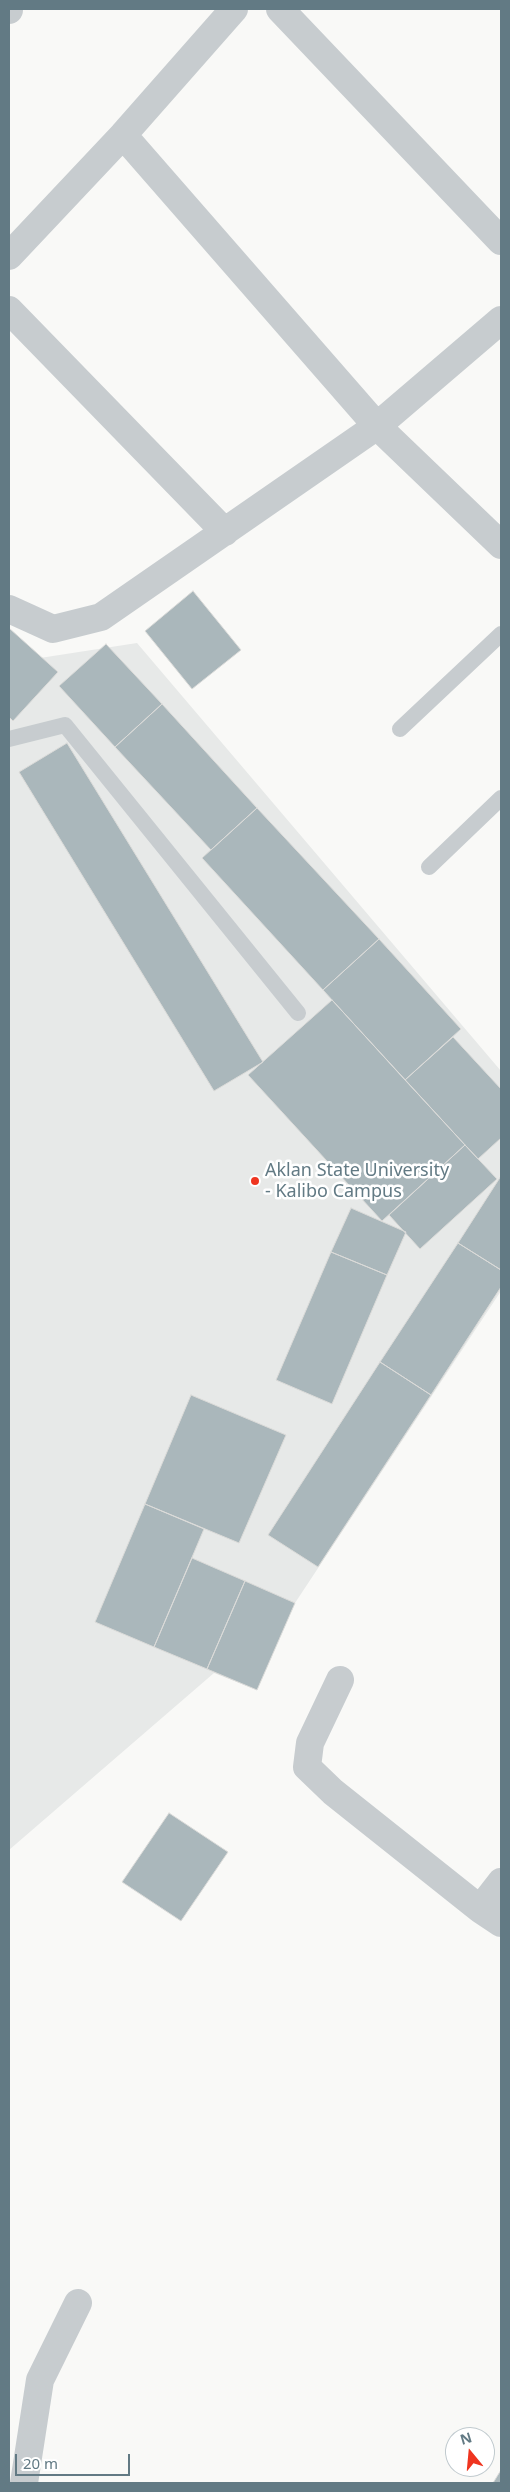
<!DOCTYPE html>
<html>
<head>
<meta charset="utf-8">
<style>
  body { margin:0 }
  #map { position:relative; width:510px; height:2492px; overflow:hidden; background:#f9f9f7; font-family:"Noto Sans",sans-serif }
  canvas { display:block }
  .frame { position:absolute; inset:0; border:10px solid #627a84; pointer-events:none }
  .north { position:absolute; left:445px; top:2427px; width:50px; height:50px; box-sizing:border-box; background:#fff; border:1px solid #c0cace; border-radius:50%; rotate:343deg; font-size:14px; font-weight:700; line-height:20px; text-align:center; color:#627a84 }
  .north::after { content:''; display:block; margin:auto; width:18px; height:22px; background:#ef3520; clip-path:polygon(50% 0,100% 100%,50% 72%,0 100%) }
  .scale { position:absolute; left:15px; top:2454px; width:115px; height:22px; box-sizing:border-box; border:2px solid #627a84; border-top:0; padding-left:6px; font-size:15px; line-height:18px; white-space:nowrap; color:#627a84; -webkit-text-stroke:4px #fff; paint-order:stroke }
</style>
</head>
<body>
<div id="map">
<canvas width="510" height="2492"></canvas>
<div class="frame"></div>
<div class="north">N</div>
<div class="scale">20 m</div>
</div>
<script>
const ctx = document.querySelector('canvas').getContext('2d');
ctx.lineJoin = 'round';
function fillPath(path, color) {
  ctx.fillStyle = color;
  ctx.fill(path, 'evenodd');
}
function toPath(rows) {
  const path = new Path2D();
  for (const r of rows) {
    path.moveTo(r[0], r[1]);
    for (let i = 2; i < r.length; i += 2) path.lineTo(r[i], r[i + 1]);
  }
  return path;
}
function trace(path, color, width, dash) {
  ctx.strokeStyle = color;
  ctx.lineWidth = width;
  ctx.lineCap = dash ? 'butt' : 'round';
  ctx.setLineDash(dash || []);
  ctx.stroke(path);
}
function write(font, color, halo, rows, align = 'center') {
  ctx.font = font + ' "Noto Sans",sans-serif';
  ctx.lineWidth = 5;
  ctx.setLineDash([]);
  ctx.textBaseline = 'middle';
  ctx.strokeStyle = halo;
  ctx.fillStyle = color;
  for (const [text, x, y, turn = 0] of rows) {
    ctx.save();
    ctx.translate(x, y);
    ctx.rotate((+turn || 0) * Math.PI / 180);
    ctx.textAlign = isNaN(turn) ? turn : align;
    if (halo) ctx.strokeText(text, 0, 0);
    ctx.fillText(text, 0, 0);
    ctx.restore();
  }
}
const built = toPath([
  [9,629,40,658,137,643,501,1071,501,1291,295,1603,257,1690,214,1673,9,1850]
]);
const building = toPath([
  [193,591,241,650,192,689,145,631,193,591],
  [9,628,58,672,13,721,9,717,9,628],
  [106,644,162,704,115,747,59,686,106,644],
  [162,704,257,808,211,850,115,747,162,704],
  [67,743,263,1062,214,1091,19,772,67,743],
  [257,808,379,939,323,990,202,858,257,808],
  [379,939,461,1029,405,1080,323,990,379,939],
  [332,1000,465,1145,382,1221,248,1075,332,1000],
  [453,1037,501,1089,501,1138,478,1159,405,1080,453,1037],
  [465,1145,497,1179,420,1249,389,1215,465,1145],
  [501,1176,501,1270,458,1243,501,1176],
  [351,1208,406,1232,387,1275,331,1252,351,1208],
  [458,1243,501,1270,501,1287,431,1395,380,1362,458,1243],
  [331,1252,387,1275,332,1404,276,1380,331,1252],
  [380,1362,431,1395,318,1567,268,1535,380,1362],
  [191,1395,286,1435,239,1543,145,1504,191,1395],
  [145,1504,204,1529,154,1647,95,1622,145,1504],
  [192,1558,245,1581,207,1669,154,1647,192,1558],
  [245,1581,295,1603,257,1690,207,1669,245,1581],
  [169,1813,228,1852,181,1921,122,1882,169,1813],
  [501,2470,501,2483,493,2483,501,2470]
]);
const lane = toPath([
  [400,729,501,634],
  [9,739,65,725,298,1013],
  [429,867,501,798]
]);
const street = toPath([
  [280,9,501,241],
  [9,10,9,9],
  [123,135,377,426,501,545],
  [9,256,123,135,234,9],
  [9,310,225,532],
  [9,609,53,629,101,617,377,426,501,320],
  [340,1680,310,1743,307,1767,333,1792,480,1909,501,1923],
  [480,1909,501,1882],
  [24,2483,40,2380,78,2303]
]);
const markers = [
  [255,1181,5,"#ef3520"]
];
const poiNames = [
  ["Aklan State University",265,1171],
  ["- Kalibo Campus",265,1192]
];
fillPath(built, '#e7e9e8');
fillPath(building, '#aab7bb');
trace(building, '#dbdbd9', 1);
trace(lane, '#c7cccf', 16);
trace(street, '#c7cccf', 28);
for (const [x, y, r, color] of markers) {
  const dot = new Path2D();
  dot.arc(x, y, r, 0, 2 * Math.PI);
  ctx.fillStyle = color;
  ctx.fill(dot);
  trace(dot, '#fff', 2);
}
write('18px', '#627a84', '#fff', poiNames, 'left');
</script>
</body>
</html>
